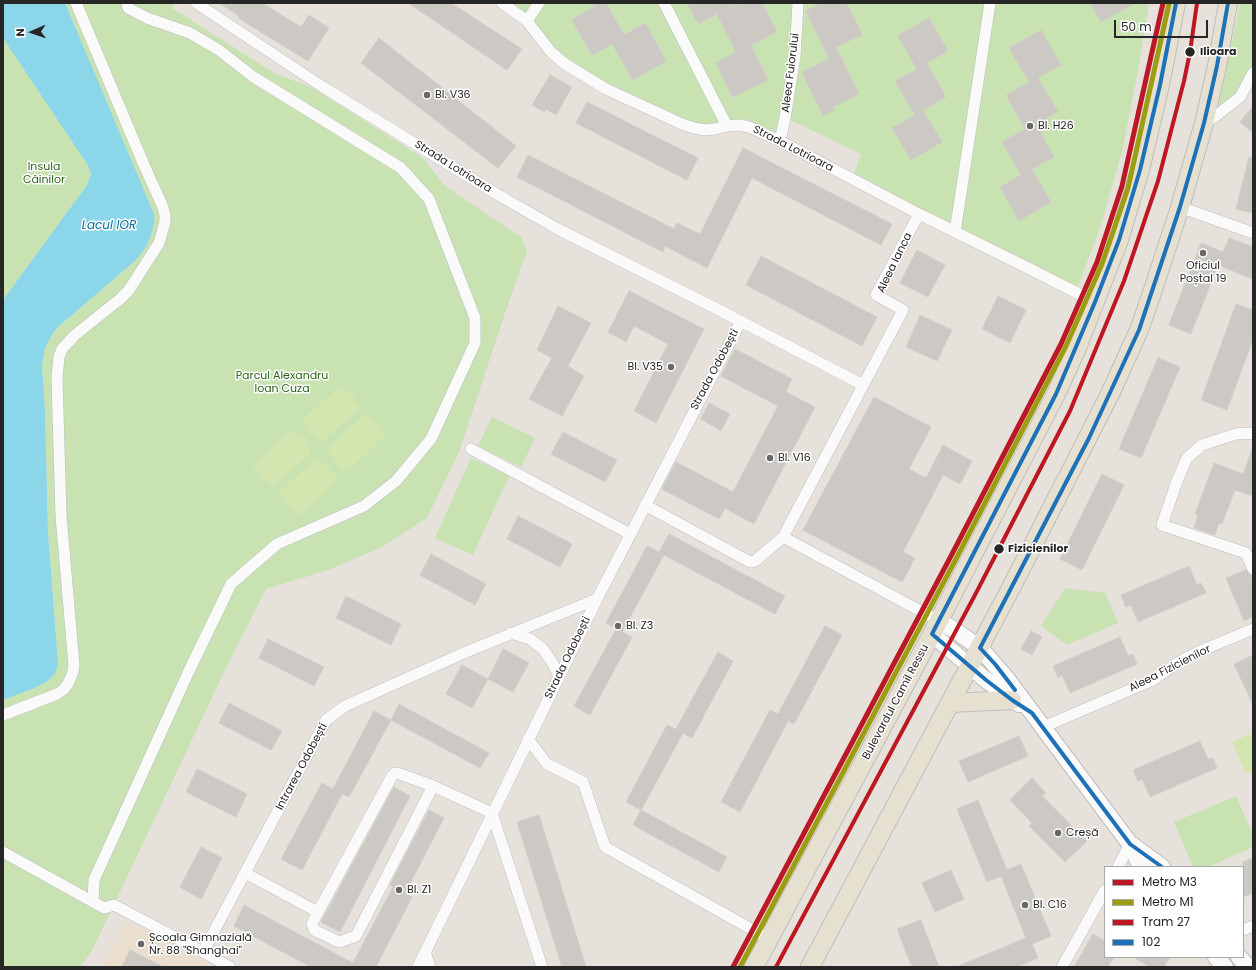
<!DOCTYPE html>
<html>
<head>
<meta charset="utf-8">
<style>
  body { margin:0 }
  #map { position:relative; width:1256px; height:970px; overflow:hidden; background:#e6e1db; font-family:Poppins,sans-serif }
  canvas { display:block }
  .frame { position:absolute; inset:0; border:4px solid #262626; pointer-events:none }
  .legend { position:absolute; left:1104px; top:866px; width:140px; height:92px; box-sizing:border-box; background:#fff; border:1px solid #a8a8a8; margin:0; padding:5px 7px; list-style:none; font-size:12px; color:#262626 }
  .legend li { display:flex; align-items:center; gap:8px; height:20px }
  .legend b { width:20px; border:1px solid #a8a8a8 }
  .north { position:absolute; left:12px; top:12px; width:40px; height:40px; -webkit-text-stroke:3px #fff; paint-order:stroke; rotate:268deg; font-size:11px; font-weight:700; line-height:16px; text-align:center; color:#262626 }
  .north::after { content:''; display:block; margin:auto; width:14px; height:18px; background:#262626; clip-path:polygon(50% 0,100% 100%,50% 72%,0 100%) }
  .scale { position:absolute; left:1114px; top:20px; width:94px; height:18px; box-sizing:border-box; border:2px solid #262626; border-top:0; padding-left:5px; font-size:12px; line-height:14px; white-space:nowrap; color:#262626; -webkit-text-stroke:3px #fff; paint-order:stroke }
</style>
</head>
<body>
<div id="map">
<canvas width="1256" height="970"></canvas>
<div class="frame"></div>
<ul class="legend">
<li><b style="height:5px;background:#bc1725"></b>Metro M3</li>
<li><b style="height:5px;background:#9d9d11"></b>Metro M1</li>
<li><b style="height:5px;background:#be1622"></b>Tram 27</li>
<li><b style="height:5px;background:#1d71b8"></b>102</li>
</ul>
<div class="north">N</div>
<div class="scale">50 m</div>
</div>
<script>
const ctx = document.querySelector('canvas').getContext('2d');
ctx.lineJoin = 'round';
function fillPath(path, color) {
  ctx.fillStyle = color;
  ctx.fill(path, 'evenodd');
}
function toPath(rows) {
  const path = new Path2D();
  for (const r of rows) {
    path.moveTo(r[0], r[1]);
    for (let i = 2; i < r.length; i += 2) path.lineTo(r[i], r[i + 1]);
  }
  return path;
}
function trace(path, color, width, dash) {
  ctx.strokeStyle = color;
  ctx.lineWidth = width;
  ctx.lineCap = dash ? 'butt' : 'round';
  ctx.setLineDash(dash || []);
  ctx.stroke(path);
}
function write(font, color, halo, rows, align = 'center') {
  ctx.font = font + ' Poppins,sans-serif';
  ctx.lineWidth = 3;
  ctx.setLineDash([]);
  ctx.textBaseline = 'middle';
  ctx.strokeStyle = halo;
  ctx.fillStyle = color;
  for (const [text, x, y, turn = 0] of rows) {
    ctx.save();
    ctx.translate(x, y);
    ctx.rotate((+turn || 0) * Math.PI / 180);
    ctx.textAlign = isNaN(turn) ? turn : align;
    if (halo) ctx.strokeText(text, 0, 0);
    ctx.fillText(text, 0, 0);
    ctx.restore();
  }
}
const education = toPath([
  [125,922,213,967,102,967]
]);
const green = toPath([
  [65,3,175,3,172,8,274,73,313,88,423,158,445,186,521,237,527,251,506,310,459,452,427,518,382,547,328,570,266,589,225,670,91,953,80,967,3,967,3,700,32,689,45,683,53,676,56,672,58,663,48,532,45,410,42,365,43,356,48,341,58,327,137,259,146,247,151,235,154,223,154,214,151,206,143,190],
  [502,3,1149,3,1139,66,1122,152,1102,222,1076,292,852,179,861,154,786,118,780,141,749,127,705,130,585,78],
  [1240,3,1253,3,1253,73,1246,88,1217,115],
  [3,38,87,164,91,174,87,185,3,300],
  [492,417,535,438,521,467,478,446],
  [471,458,509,476,473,555,435,538],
  [1065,588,1105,593,1118,623,1067,645,1041,626],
  [1236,796,1253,835,1253,847,1208,867,1193,867,1174,822]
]);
const pitch = toPath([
  [339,387,343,387,348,393,350,392,355,398,354,399,359,405,359,409,323,441,319,441,314,435,312,437,307,430,308,429,303,423,303,419],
  [364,415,368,415,374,421,375,420,381,426,379,427,385,433,384,437,349,470,344,470,332,459,333,457,328,451,329,447],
  [291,431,295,431,300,437,302,436,307,442,306,443,311,449,311,453,275,485,271,485,266,480,264,481,258,474,260,473,254,467,255,463],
  [316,459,320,459,325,465,327,464,336,477,336,482,300,514,296,514,291,508,289,509,284,503,285,501,280,495,280,491],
  [1250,734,1253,741,1253,771,1246,774,1232,742]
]);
const water = toPath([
  [3,3,65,3,154,214,154,223,151,235,146,247,137,259,58,327,53,333,45,348,42,365,45,410,48,532,58,663,56,672,53,676,45,683,32,689,3,700,3,300,87,185,91,174,87,164,3,38]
]);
const building = toPath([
  [219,3,262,3,301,27,309,15,329,28,308,61,238,18,239,16,219,3],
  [408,3,451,3,522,49,507,70,408,3],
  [592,3,606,3,624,35,645,23,666,61,633,80,612,44,592,55,572,20,594,7,592,3],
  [687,3,739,3,733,6,734,7,742,3,762,3,777,32,751,45,768,80,732,97,716,63,736,52,717,14,698,24,687,3],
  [822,3,847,3,862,35,836,47,859,94,833,107,834,110,823,116,802,72,829,59,806,11,822,3],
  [1090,3,1135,3,1101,22,1090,3],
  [929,18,948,51,927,63,946,97,923,110,942,142,911,160,892,128,915,115,895,81,917,69,898,36,929,18],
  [1041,30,1061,65,1038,78,1058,112,1036,124,1054,157,1032,169,1051,202,1019,221,1000,187,1021,175,1002,142,1025,129,1006,95,1029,82,1009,48,1041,30],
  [379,38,516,146,498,168,361,63,379,38],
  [550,75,572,87,556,115,546,109,544,112,532,105,550,75],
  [587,102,698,158,687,180,576,123,587,102],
  [1253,106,1253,133,1240,122,1253,106],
  [743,148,892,224,881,245,752,178,707,268,665,246,663,252,517,177,528,155,674,229,677,223,700,234,743,148],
  [1249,157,1253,157,1253,213,1236,209,1249,157],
  [1229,238,1253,247,1253,279,1218,265,1191,334,1169,325,1201,243,1223,252,1229,238],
  [917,250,945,265,928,297,900,283,917,250],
  [761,256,877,317,862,346,746,285,761,256],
  [629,291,704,329,656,423,634,411,668,344,634,326,626,342,608,332,629,291],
  [998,296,1026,310,1010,343,982,329,998,296],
  [1236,304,1253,310,1253,339,1227,410,1201,400,1236,304],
  [558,306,591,323,568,366,584,376,562,416,529,399,552,358,537,350,558,306],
  [920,315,952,330,937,361,906,347,920,315],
  [735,349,792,379,786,392,815,407,754,524,725,508,719,519,662,489,676,462,733,492,778,406,721,376,735,349],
  [1158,358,1180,367,1141,458,1119,449,1158,358],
  [874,397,931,427,909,469,926,478,943,445,972,461,960,484,943,475,903,552,915,558,902,582,803,530,874,397],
  [709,403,730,414,721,431,701,419,709,403],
  [563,432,617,460,605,482,551,454,563,432],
  [1252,449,1253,496,1235,490,1222,524,1219,523,1215,535,1194,528,1198,515,1195,514,1214,463,1243,474,1252,449],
  [1102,474,1124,485,1082,570,1060,559,1102,474],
  [518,516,572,544,560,567,507,539,518,516],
  [669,534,785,596,775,614,664,555,622,632,606,623,647,546,659,552,669,534],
  [431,554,486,584,475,605,420,575,431,554],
  [1189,566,1197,585,1201,583,1206,593,1138,622,1131,605,1126,607,1121,595,1189,566],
  [1246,570,1251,575,1253,581,1253,617,1244,621,1226,578,1246,570],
  [346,596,401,624,391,645,336,618,346,596],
  [825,626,842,635,794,724,788,721,740,812,721,802,770,710,778,714,825,626],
  [616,629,632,637,590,715,574,706,616,629],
  [1031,631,1042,637,1032,655,1021,649,1031,631],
  [1120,637,1128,656,1133,654,1137,664,1070,693,1062,675,1058,678,1053,666,1120,637],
  [268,639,324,667,314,686,259,658,268,639],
  [503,649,529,663,513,692,488,679,503,649],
  [718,652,733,661,692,738,676,729,718,652],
  [1253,655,1253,705,1234,664,1253,655],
  [462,665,488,679,472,708,446,694,462,665],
  [229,703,282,731,271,750,219,723,229,703],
  [399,704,489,753,480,768,391,720,399,704],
  [374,711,391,720,349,797,342,794,302,870,281,859,322,783,333,789,374,711],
  [667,725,683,733,641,810,626,802,667,725],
  [1019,736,1028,756,968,782,959,761,1019,736],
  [1200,741,1208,759,1213,758,1217,768,1150,797,1142,779,1138,781,1133,770,1200,741],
  [197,769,247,794,236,817,186,792,197,769],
  [1032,778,1046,793,1042,796,1087,841,1065,862,1029,826,1032,823,1010,800,1032,778],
  [394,787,410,796,340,932,321,922,394,787],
  [978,800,1007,870,1021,864,1051,936,1032,944,1038,958,1017,967,956,967,1026,938,1001,876,987,882,957,809,978,800],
  [429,810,444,818,405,893,412,897,376,967,311,967,234,926,244,905,353,963,393,887,390,885,429,810],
  [641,810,727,857,719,872,633,825,641,810],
  [539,815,586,967,562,967,517,822,539,815],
  [201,847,222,858,201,899,180,887,201,847],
  [1253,858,1253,893,1243,897,1243,862,1253,858],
  [951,870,964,899,935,912,922,883,951,870],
  [921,920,939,967,912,967,897,929,921,920],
  [1093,934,1105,941,1105,957,1114,957,1108,967,1074,967,1093,934],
  [130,950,163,967,122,967,130,950],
  [1133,957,1170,957,1164,967,1150,967,1133,957]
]);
const street = toPath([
  [196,3,323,87,495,193,556,228,721,311,863,385],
  [502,3,527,21,551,52,565,64,606,89,682,124,694,128,705,130,715,129,727,126,739,125,749,127,780,141,919,214,1030,269,1095,302],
  [664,3,727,126],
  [527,21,539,3],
  [1204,123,1217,115,1240,97,1253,73],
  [780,141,785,118,795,56,798,3],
  [1180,207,1253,233],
  [955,232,990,3],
  [1253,434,1248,433,1236,434,1217,440,1202,445,1187,458,1177,481,1162,525,1246,553,1253,569],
  [471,449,630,534],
  [645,505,750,562,755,561,783,537,939,621],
  [783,537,903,310,876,295,919,214],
  [511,633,530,639,542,648,552,662,559,677],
  [3,715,57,694,63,690,68,684,73,672,74,665,61,516,57,378,59,357,62,349,75,335,120,299,129,290,159,243,165,222,165,215,162,205,144,165,76,3],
  [1043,727,1153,680,1177,663,1198,652,1253,629],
  [528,739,547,764,583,782,605,847,769,939],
  [3,852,104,908,114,905,203,952],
  [1118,867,1130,844],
  [245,873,318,912,392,776,395,773,400,774,433,786,492,813,542,967],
  [93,901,94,880,188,673,231,584,277,544,364,506,396,481,431,439,475,343,475,318,429,199,401,168,252,76,219,50,190,33,147,18,128,8,127,3],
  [318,912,312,924,314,930,339,942,356,936,433,786],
  [1243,930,1253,926],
  [425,952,430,967],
  [230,967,203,952,326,720,345,706,466,652,597,599],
  [418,967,597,599,741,321],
  [1062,967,1105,890]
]);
const secondary = toPath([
  [939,621,956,631,980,648,1007,679,1130,844,1141,867],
  [932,634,986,680,1019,704],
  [1132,845,1162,867],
  [1216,957,1225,967],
  [1239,957,1248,967]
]);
const primary = toPath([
  [950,703,1012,700],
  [754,967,932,634,1056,394,1077,348,1119,240,1140,170,1160,85,1176,3],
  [810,967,1013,584,1110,394,1139,330,1152,293,1180,207,1204,123,1217,66,1228,3]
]);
const bus1 = toPath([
  [1015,690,995,664,980,648,1089,438,1139,330,1180,207,1204,123,1217,66,1228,3],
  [1162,867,1130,844,1032,713,1012,700,986,680,932,634,1056,394,1095,302,1119,240,1140,170,1160,85,1176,3]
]);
const tram1 = toPath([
  [776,967,975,595,1070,411,1124,281,1158,181,1184,81,1190,52,1197,3]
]);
const metro1 = toPath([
  [733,967,951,556,1061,344,1097,262,1122,186,1163,3]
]);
const metro2 = toPath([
  [740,967,956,559,1066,346,1102,264,1128,188,1169,4]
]);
const markers = [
  [1190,52,5.5,"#262626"],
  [427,95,4,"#696765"],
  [1030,126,4,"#696765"],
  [1203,253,4,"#696765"],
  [671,367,4,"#696765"],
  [770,458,4,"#696765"],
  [999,549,5.5,"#262626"],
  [618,626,4,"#696765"],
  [1058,833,4,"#696765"],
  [399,890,4,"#696765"],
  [1025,905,4,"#696765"],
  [141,944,4,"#696765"]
];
const stopNames = [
  ["Ilioara",1200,52],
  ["Fizicienilor",1008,549]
];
const streetNames = [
  ["Aleea Fuiorului",791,73,-83],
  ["Strada Lotrioara",793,149,27],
  ["Strada Lotrioara",453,167,32],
  ["Aleea Ianca",895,263,-64],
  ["Strada Odobești",715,370,-62],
  ["Strada Odobești",568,658,-64],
  ["Aleea Fizicienilor",1170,669,-27],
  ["Bulevardul Camil Ressu",896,702,-62],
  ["Intrarea Odobești",302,767,-62]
];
const poiNames = [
  ["Bl. V36",435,95],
  ["Bl. H26",1038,126],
  ["Oficiul",1203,266,"center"],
  ["Poștal 19",1203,279,"center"],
  ["Bl. V35",663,367,"right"],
  ["Bl. V16",778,458],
  ["Bl. Z3",626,626],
  ["Creșă",1066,833],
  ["Bl. Z1",407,890],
  ["Bl. C16",1033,905],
  ["Școala Gimnazială",149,938],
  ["Nr. 88 \"Shanghai\"",149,951]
];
const parkNames = [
  ["Insula",44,167],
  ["Câinilor",44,180],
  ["Parcul Alexandru",282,376],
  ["Ioan Cuza",282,389]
];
const waterNames = [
  ["Lacul IOR",109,226]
];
fillPath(education, '#eadfcf');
fillPath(green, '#c8e2b2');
fillPath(pitch, '#d4e6af');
fillPath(water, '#8cd6ea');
fillPath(building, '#ccc9c5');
trace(building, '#d1cdc8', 1);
trace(street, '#bfbdbd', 12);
trace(secondary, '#bfbdbd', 18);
trace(primary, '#bebdbb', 20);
trace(street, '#fbfafa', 11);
trace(secondary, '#fbfafa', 16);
trace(primary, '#e6e0d1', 18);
trace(bus1, '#1d71b8', 4);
trace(tram1, '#be1622', 4);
trace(metro1, '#bc1725', 5);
trace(metro2, '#9d9d11', 5);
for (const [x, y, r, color] of markers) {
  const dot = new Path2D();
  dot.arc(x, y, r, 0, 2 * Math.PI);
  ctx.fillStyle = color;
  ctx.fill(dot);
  trace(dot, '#fff', 1.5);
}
write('bold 11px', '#262626', '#fff', stopNames, 'left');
write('11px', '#262626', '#fff', streetNames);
write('11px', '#262626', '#fff', poiNames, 'left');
write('11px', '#2a6317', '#fff', parkNames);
write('italic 12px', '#096c97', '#fff', waterNames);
</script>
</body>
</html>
